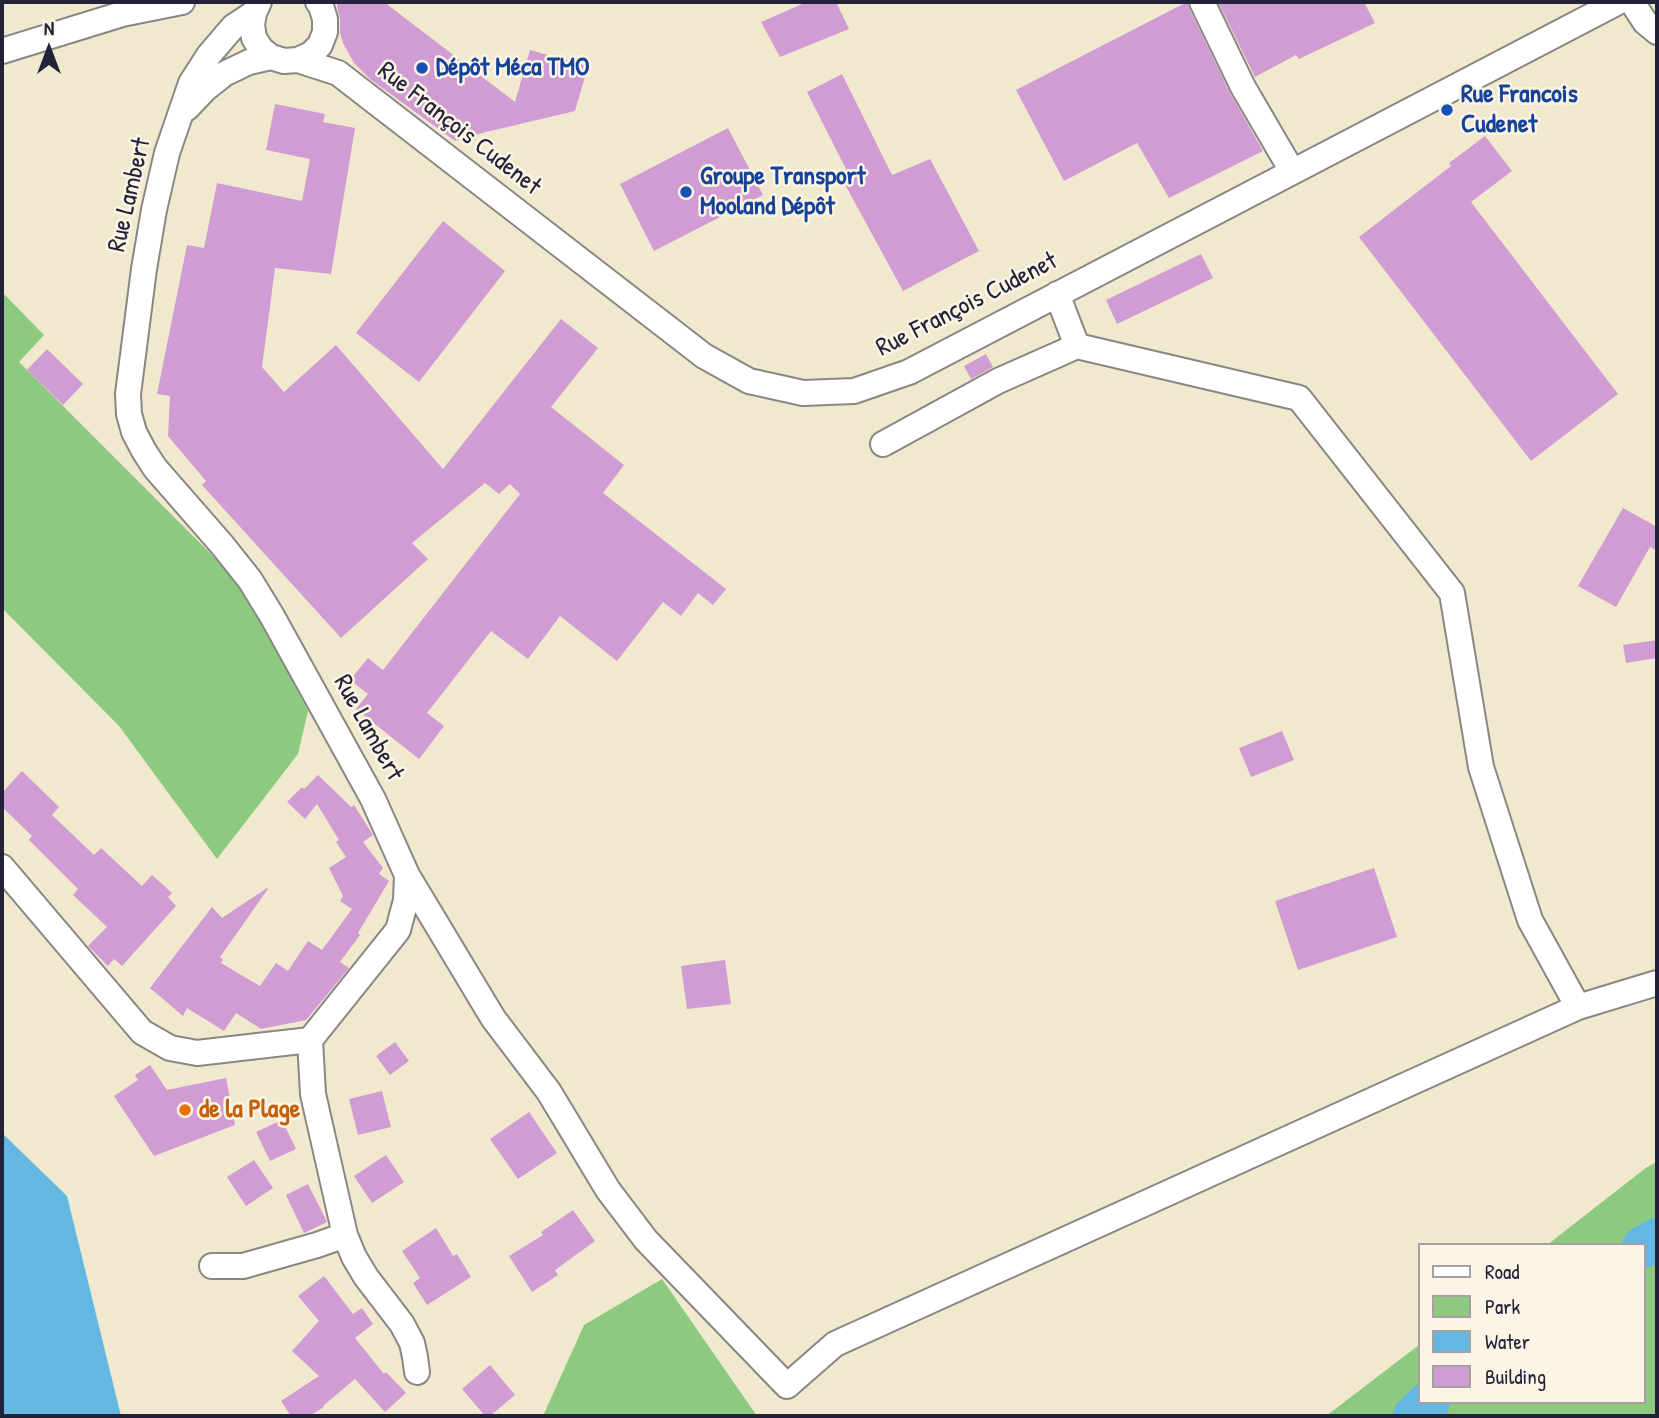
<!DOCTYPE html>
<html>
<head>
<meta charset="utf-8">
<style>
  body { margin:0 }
  #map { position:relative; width:1659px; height:1418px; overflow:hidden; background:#f1e9ce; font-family:"Patrick Hand",sans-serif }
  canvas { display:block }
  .frame { position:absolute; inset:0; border:4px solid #22223b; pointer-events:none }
  .legend { position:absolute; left:1418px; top:1243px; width:228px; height:161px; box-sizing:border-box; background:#fcf5e5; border:2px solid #a5a1a1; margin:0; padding:9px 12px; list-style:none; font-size:21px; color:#22223b }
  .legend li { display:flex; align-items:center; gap:14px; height:35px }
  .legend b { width:35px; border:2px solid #a5a1a1 }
  .north { position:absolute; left:14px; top:14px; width:70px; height:70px; -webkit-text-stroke:5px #fcf5e5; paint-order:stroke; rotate:0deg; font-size:19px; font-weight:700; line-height:28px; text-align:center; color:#22223b }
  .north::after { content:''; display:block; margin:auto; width:24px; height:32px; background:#22223b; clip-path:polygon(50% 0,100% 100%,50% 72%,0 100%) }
</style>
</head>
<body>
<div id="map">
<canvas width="1659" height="1418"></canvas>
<div class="frame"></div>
<ul class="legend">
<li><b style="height:9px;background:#fff"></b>Road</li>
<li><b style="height:19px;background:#8dca80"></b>Park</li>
<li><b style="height:19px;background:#64b7e0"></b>Water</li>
<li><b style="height:19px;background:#d09cd3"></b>Building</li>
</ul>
<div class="north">N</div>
</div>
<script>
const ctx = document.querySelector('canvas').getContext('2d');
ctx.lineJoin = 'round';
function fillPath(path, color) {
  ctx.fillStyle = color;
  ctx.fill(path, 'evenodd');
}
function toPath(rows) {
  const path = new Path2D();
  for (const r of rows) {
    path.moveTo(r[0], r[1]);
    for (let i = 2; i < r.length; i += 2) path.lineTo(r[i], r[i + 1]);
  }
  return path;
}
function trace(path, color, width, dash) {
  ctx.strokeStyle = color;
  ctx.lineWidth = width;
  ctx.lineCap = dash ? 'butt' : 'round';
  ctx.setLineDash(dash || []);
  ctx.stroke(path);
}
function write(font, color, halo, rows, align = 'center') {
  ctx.font = font + ' "Patrick Hand",sans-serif';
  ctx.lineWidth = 5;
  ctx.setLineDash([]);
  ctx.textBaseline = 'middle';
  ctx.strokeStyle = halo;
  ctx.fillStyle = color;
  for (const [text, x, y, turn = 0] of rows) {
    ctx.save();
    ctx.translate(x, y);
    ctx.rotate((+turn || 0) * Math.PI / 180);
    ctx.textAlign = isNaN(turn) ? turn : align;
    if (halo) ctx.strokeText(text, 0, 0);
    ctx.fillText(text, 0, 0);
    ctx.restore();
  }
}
const green = toPath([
  [2,292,44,335,19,362,244,587,308,711,298,754,217,859,119,726,2,608],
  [1657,1162,1657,1416,1326,1416,1419,1345,1419,1402,1643,1402,1643,1245,1547,1245,1647,1167],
  [662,1279,757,1416,543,1416,584,1325]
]);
const water = toPath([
  [2,1133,67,1196,121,1416,2,1416]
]);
const river = toPath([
  [1643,1247,1657,1239],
  [1414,1416,1429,1402]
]);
const building = toPath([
  [338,2,384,2,515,102,530,50,588,66,575,111,482,133,455,141,370,79,354,63,343,43,340,33,340,19,337,7],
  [807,2,836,2,849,29,780,57,761,22],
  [1187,2,1189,8,1230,93,1263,151,1169,198,1137,143,1064,181,1016,90],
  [1218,2,1364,2,1375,23,1299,59,1296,55,1255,77],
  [842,74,892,175,930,159,979,251,903,291,842,179,849,175,807,92],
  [275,104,325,114,323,122,355,128,331,274,275,268,262,367,284,392,336,345,443,469,561,319,598,348,551,407,624,465,603,493,726,589,713,605,698,593,681,616,663,602,617,661,560,616,528,659,491,631,427,713,444,726,419,759,356,709,368,694,350,680,368,658,383,670,520,494,510,484,499,494,485,483,412,543,428,559,341,638,202,485,206,481,168,436,170,396,157,394,187,245,204,248,217,183,302,201,310,159,266,150],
  [728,128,763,195,654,251,620,184],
  [1485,136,1512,171,1471,202,1618,394,1531,461,1359,237,1451,166,1449,163],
  [443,221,505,271,419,382,356,333],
  [1201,254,1213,278,1117,324,1106,300],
  [47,349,83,384,63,405,27,370],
  [986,354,993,367,971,379,964,366],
  [1623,508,1657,527,1657,551,1650,547,1616,607,1578,586],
  [1657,640,1657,658,1626,663,1623,645],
  [1282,731,1294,760,1251,777,1239,748],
  [22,771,59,807,52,815,94,855,101,848,142,886,152,875,172,893,168,897,176,906,122,966,114,959,108,966,88,946,107,927,73,895,78,889,29,840,32,836,2,807,2,793],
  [318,775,351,807,354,805,373,835,363,842,383,868,379,874,389,881,358,933,360,935,340,962,349,968,306,1020,261,1029,236,1013,224,1031,187,1008,183,1016,150,988,212,907,222,918,267,888,268,889,220,957,223,960,221,963,260,986,276,963,288,971,308,941,322,950,352,909,340,901,343,896,329,868,346,857,336,842,339,840,317,804,305,819,287,802,302,787,304,789],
  [1374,868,1397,937,1298,970,1275,901],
  [725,960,731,1004,687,1009,681,966],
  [395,1042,409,1061,390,1075,376,1056],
  [150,1065,167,1090,226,1078,235,1125,154,1156,114,1096,138,1080,135,1075],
  [382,1091,391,1127,358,1135,349,1099],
  [529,1112,557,1153,518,1179,490,1139],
  [282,1120,296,1149,270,1161,256,1132],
  [386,1155,404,1182,372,1203,354,1176],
  [254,1160,273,1188,246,1206,227,1177],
  [308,1184,327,1222,304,1233,286,1195],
  [573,1210,595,1241,555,1270,558,1275,532,1292,509,1256,543,1235,541,1232],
  [436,1228,453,1256,457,1254,471,1277,427,1305,413,1283,420,1278,402,1251],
  [324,1276,353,1314,362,1308,373,1324,355,1338,384,1374,386,1372,406,1393,385,1412,355,1379,323,1406,324,1407,309,1416,291,1416,281,1401,319,1376,292,1351,319,1321,298,1296],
  [490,1365,515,1395,490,1416,485,1416,462,1389]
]);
const minor = toPath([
  [259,2,254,13,252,25,254,38,261,49,271,57,284,61,298,60,311,54,320,45,325,32,325,19,321,6,318,2],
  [1202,2,1243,87,1292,171],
  [1632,2,1645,22,1657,32],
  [254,13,233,27,209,55,191,83,167,153,154,210,144,269,128,394,129,414,134,432,144,451,155,468,223,546,250,580,272,616,373,799,407,875,406,900,398,930,310,1040,313,1094,345,1235,354,1257,366,1277,402,1324,412,1343,415,1357,417,1372],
  [2,51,122,14,182,2],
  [298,60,338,73,704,356,749,381,803,393,854,391,909,372,1618,2],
  [187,108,205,89,224,74,249,62,271,57],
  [1057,294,1077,346],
  [883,444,998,381,1077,346,1299,398,1452,593,1481,767,1530,920,1578,1007],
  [2,867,142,1032,170,1048,197,1053,310,1040],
  [407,875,493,1018,549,1092,608,1190,646,1240,787,1386,835,1344,1578,1007,1657,983],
  [212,1266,243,1266,317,1245,345,1235]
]);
const markers = [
  [422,68,7,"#1a4fb4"],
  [1447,110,7,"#1a4fb4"],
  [686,192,7,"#1a4fb4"],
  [185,1110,7,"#e8710a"]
];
const transitNames = [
  ["Dépôt Méca TMO",436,68],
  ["Rue Francois",1461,95],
  ["Cudenet",1461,125],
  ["Groupe Transport",700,177],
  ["Mooland Dépôt",700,207]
];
const streetNames = [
  ["Rue François Cudenet",459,129,38],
  ["Rue Lambert",130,195,-77],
  ["Rue François Cudenet",967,305,-27],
  ["Rue Lambert",368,728,61]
];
const foodNames = [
  ["de la Plage",199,1110]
];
fillPath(green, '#8dca80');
fillPath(water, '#64b7e0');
trace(river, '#64b7e0', 42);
fillPath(building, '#d09cd3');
trace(minor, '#8a8684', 28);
trace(minor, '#fff', 24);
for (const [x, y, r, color] of markers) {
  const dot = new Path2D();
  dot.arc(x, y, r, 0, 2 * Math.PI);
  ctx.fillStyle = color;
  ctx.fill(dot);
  trace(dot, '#fcf5e5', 2.5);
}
write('bold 26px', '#164399', '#fcf5e5', transitNames, 'left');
write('26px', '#22223b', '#fcf5e5', streetNames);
write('bold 26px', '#c56008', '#fcf5e5', foodNames, 'left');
</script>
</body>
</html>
